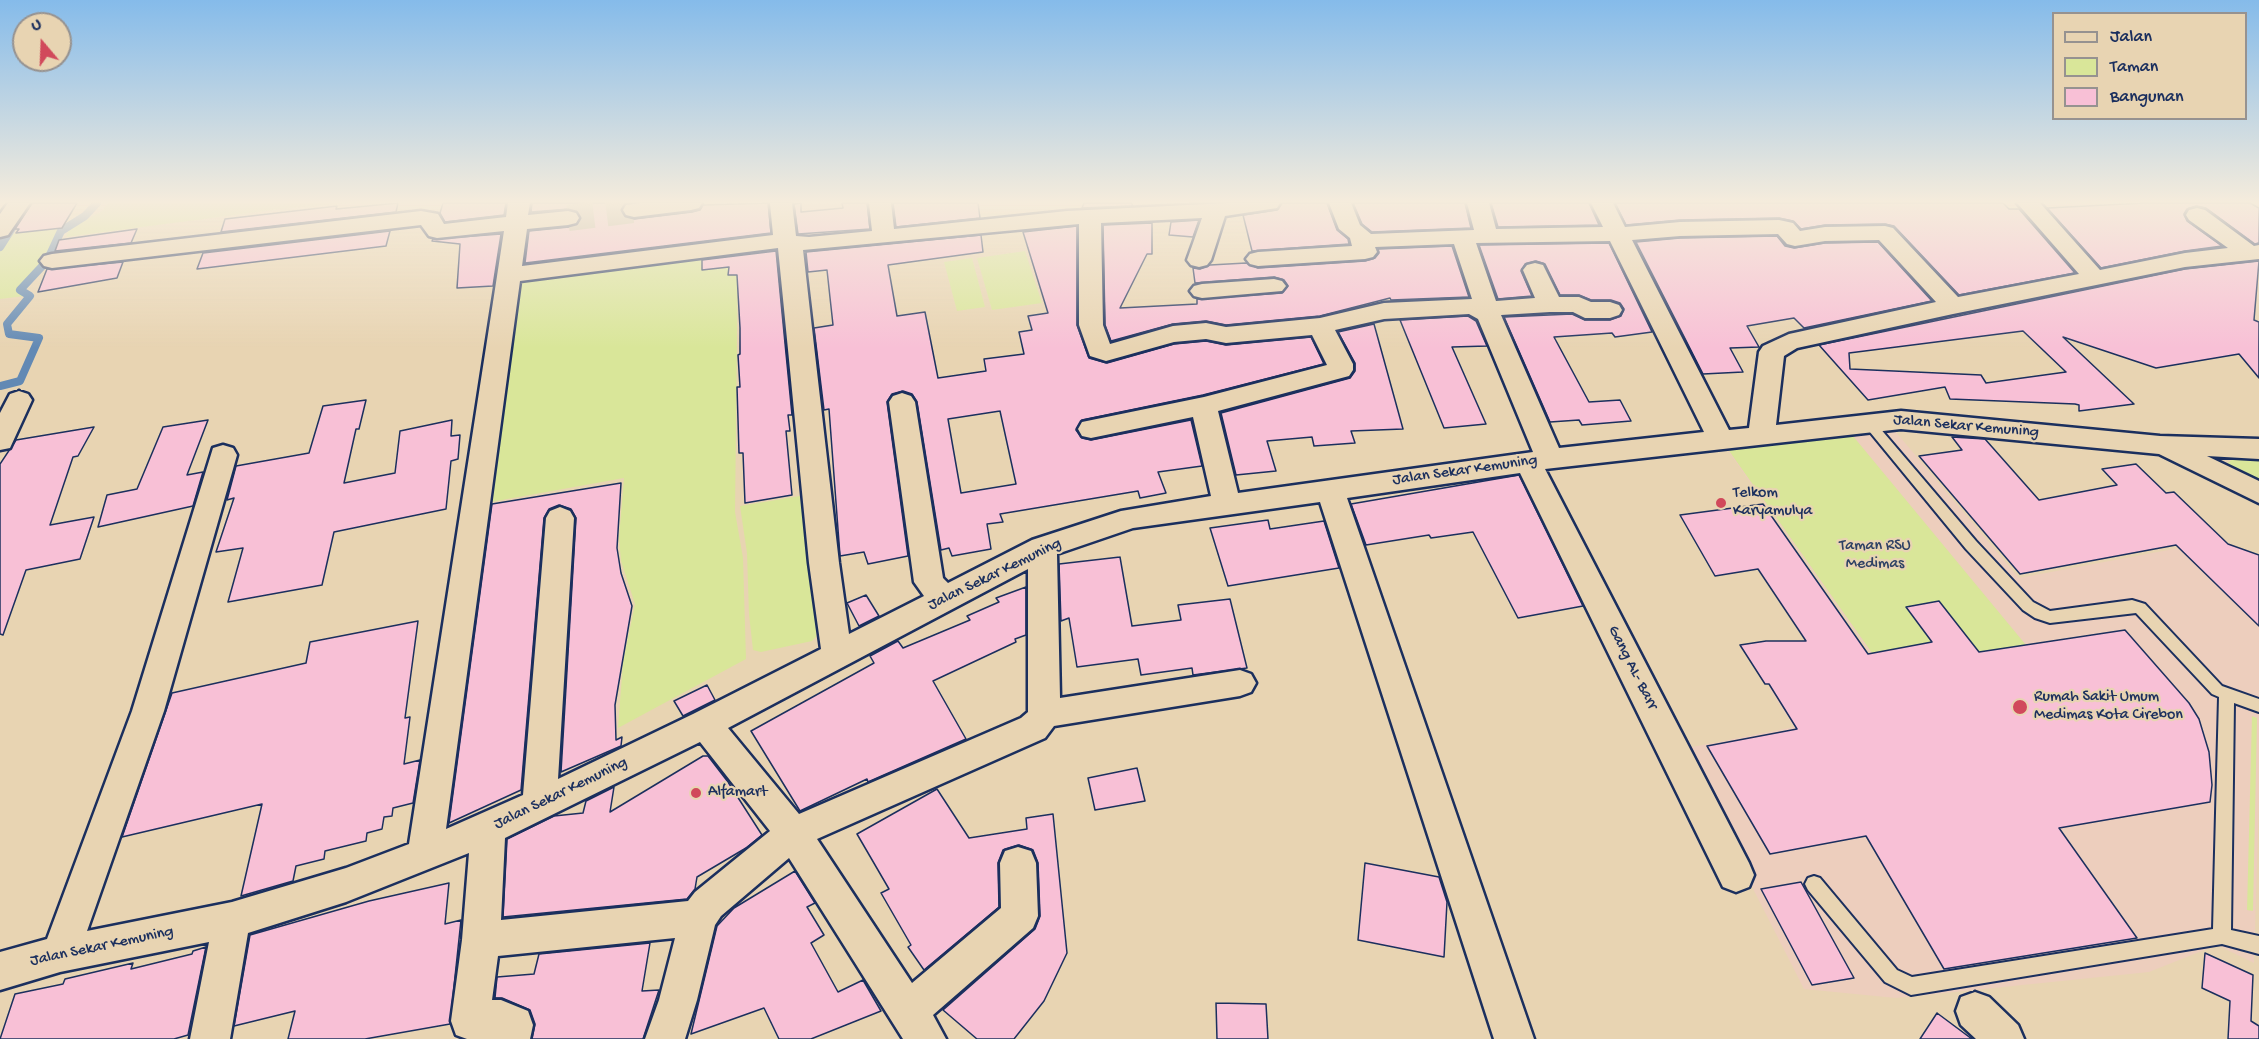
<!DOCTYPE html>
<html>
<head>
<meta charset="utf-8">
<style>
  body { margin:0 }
  #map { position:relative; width:2259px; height:1039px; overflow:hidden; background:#e8d4b2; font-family:"Gochi Hand",sans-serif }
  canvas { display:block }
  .legend { position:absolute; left:2052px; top:12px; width:195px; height:108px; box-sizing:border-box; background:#e8d4b2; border:2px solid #969290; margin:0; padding:8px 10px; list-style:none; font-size:18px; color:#1b2f5e }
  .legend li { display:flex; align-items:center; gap:12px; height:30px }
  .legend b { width:30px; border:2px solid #969290 }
  .north { position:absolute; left:12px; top:12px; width:60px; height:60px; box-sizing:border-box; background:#e8d4b2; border:2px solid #969290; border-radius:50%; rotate:341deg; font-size:16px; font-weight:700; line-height:24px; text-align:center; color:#1b2f5e }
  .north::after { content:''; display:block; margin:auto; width:21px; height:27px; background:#d1495b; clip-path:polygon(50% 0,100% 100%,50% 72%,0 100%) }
</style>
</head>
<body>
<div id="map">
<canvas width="2259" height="1039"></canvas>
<ul class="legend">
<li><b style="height:8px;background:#e8d4b2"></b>Jalan</li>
<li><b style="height:16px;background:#d9e699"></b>Taman</li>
<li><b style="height:16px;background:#f8c0d6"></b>Bangunan</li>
</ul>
<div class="north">U</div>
</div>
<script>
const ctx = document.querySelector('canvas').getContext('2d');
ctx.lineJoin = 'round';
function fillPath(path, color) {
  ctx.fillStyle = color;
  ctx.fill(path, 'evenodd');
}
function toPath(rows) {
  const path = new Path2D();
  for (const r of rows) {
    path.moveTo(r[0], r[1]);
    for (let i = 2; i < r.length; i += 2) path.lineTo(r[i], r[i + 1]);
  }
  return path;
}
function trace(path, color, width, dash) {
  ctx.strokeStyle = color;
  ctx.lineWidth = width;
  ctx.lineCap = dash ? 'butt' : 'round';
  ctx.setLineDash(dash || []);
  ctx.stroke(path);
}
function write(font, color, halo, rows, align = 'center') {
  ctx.font = font + ' "Gochi Hand",sans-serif';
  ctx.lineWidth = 4.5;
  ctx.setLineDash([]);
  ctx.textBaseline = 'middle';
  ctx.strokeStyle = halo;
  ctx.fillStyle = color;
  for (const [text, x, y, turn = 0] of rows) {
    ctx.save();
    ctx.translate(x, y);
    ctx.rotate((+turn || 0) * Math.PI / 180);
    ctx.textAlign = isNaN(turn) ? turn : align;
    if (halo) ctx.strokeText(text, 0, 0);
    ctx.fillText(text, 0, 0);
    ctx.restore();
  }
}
const built = toPath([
  [792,203,877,203,880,231,793,241],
  [1889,424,2019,578,2179,548,2259,626,2259,797,2254,963,2217,945,2149,972,1896,998,1804,989,1682,749,1794,727,1769,688,1880,667,1721,441]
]);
const green = toPath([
  [108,203,352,203,280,209,66,237,69,229,102,211],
  [60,228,45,261,17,291,25,296,0,299,0,250,10,234],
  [1025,251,1042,303,992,310,977,258],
  [738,252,735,512,743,558,746,659,618,728,623,662,635,604,621,561,619,538,624,478,491,502,517,278],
  [972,258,985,307,957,311,944,262],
  [1848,430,2026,645,1956,656,1932,642,1872,653,1722,441],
  [2255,456,2259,457,2259,484,2225,465,2234,458],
  [800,496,817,627,816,637,812,641,761,652,753,650,749,614,747,553,740,506],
  [2252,716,2257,718,2253,911,2247,910]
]);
const stream = toPath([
  [0,247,14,225],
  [0,386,20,381,39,338,9,334,7,324,30,296,20,290,47,261,61,231,85,216,97,203]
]);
const building = toPath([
  [32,203,77,203,62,228,16,233,19,229,15,229,32,203],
  [398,203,396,212,221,232,225,219,337,206,336,209,398,203],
  [443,203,506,203,504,215,445,222,440,213,443,203],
  [532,203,627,203,621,211,625,217,634,219,692,212,700,210,703,205,768,203,771,233,525,263,529,231,569,227,577,225,581,219,578,212,569,209,531,212,532,203],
  [801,203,801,212,843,208,842,203,867,203,870,229,798,234,794,204,801,203],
  [893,203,978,203,980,218,896,227,893,203],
  [1084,203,1132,203,1132,206,1082,208,1084,203],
  [1282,203,1327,203,1337,230,1348,239,1349,244,1252,251,1243,215,1277,210,1282,203],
  [1353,203,1465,203,1471,228,1372,232,1362,224,1353,203],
  [1491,203,1589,203,1599,225,1498,227,1491,203],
  [1615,203,2003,203,2009,209,2019,209,2075,273,1959,295,1894,226,1885,224,1825,225,1801,229,1793,221,1779,218,1680,220,1626,225,1615,203],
  [2144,203,2250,203,2259,208,2259,243,2255,244,2206,208,2196,206,2187,209,2184,214,2187,221,2222,246,2185,251,2101,268,2047,208,2144,203],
  [1199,220,1193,237,1169,235,1171,222,1199,220],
  [1152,223,1152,254,1147,254,1120,308,1197,304,1197,299,1282,293,1288,286,1284,280,1274,277,1195,283,1193,268,1200,269,1210,265,1246,263,1258,268,1365,261,1375,258,1379,253,1378,249,1452,246,1469,297,1391,300,1390,298,1320,316,1226,325,1206,321,1173,324,1111,341,1105,325,1103,225,1152,223],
  [1077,226,1077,325,1089,358,1107,363,1174,344,1206,341,1226,345,1311,337,1324,364,1203,395,1082,420,1076,430,1082,438,1091,440,1191,420,1202,466,1158,472,1166,493,1140,498,1138,491,1000,514,1003,522,987,524,991,549,952,556,949,548,941,550,917,402,912,394,903,391,892,394,887,402,908,556,868,564,864,552,840,556,829,409,824,410,814,328,833,325,827,270,808,272,806,252,981,235,983,252,888,265,897,316,925,312,938,378,986,371,984,359,1024,354,1019,332,1032,330,1028,316,1048,313,1023,232,1077,226],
  [1000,411,1016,484,961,493,948,419,1000,411],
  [137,229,131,243,55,251,59,240,137,229],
  [390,231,386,246,197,269,203,253,390,231],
  [501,234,493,286,457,288,460,244,432,241,433,239,501,234],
  [1777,236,1785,246,1794,248,1825,243,1878,242,1932,301,1804,328,1794,318,1747,326,1759,347,1730,348,1743,372,1703,374,1636,242,1680,238,1777,236],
  [1609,243,1652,332,1615,337,1612,333,1554,337,1589,402,1620,400,1631,421,1582,425,1579,420,1550,422,1504,317,1572,314,1585,320,1610,320,1621,316,1624,309,1620,303,1611,300,1591,300,1579,295,1560,295,1545,264,1536,261,1525,264,1521,271,1532,296,1498,299,1479,245,1609,243],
  [776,251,792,415,788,415,790,431,786,431,792,495,745,503,743,453,739,453,737,387,740,387,738,355,740,354,740,328,737,275,728,275,729,267,702,270,702,260,776,251],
  [2259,261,2254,320,2259,322,2259,378,2239,354,2156,368,2063,337,2134,404,2079,411,2079,405,2075,404,1950,399,1945,387,1868,400,1819,345,2185,269,2259,261],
  [2023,331,2066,372,1986,383,1981,375,1850,369,1849,353,2023,331],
  [123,262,117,278,38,292,47,269,123,262],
  [1468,316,1476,321,1487,346,1452,347,1486,424,1444,428,1400,320,1468,316],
  [1374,324,1403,429,1351,431,1355,443,1314,446,1312,437,1267,441,1276,471,1236,475,1221,413,1350,378,1355,371,1355,363,1338,332,1374,324],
  [366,400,359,429,356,429,344,483,395,473,400,431,452,420,451,436,460,435,458,459,451,461,446,509,334,532,322,585,228,602,243,548,216,552,234,498,227,500,236,466,309,453,323,406,366,400],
  [208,420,187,475,203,472,193,506,98,527,107,495,137,489,163,427,208,420],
  [94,427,78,456,73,457,50,525,94,517,80,559,26,570,3,635,0,634,0,464,16,440,94,427],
  [1952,437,1985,439,2039,500,2117,485,2102,469,2136,464,2166,493,2174,492,2228,544,2259,555,2259,626,2176,545,2020,574,1919,456,1962,450,1952,437],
  [1519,475,1583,606,1518,618,1473,532,1431,538,1429,535,1366,545,1351,504,1519,475],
  [621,483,617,548,621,573,632,606,615,705,616,740,622,737,621,746,561,772,576,518,571,509,559,505,549,509,544,518,521,790,449,823,492,504,621,483],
  [1763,504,1868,654,1932,642,1906,607,1939,601,1979,652,2125,630,2189,703,2199,719,2209,752,2212,785,2210,802,2059,828,2137,938,1944,969,1866,836,1770,854,1707,746,1797,729,1769,684,1765,684,1740,645,1766,641,1806,641,1758,569,1715,576,1680,515,1763,504],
  [1268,520,1270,529,1324,521,1339,568,1228,586,1210,528,1268,520],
  [1120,557,1132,626,1181,620,1178,605,1230,599,1247,668,1193,675,1192,668,1141,675,1138,659,1077,667,1069,618,1061,621,1059,564,1120,557],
  [1026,587,1026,635,1015,639,1016,642,933,681,966,739,868,782,867,779,800,811,751,731,874,663,870,656,896,642,898,641,903,648,970,620,967,616,999,602,996,598,1026,587],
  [866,595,879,616,859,626,847,603,866,595],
  [418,621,405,718,410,717,404,764,420,760,413,803,393,808,392,816,384,817,382,829,367,833,366,841,325,851,324,859,296,866,293,881,241,896,262,804,122,837,172,693,306,663,310,642,418,621],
  [707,685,715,700,683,716,674,701,707,685],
  [703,756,708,756,728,782,762,835,746,848,697,877,695,889,687,899,503,917,507,839,554,816,583,813,586,801,614,787,610,812,703,756],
  [1137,768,1145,801,1095,810,1088,778,1137,768],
  [937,789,969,838,1027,829,1026,818,1053,814,1067,953,1044,1001,1014,1039,977,1039,943,1010,1035,929,1040,916,1038,863,1033,850,1019,845,1003,850,998,863,999,907,924,970,908,947,911,945,881,893,889,889,857,834,937,789],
  [1365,863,1439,877,1447,902,1444,957,1358,940,1365,863],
  [795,871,815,903,807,907,824,935,811,943,838,992,863,980,881,1011,811,1039,779,1039,764,1008,691,1034,717,926,734,908,795,871],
  [1801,882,1854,978,1812,985,1761,889,1801,882],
  [449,883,445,924,461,920,450,1024,365,1039,288,1039,295,1011,234,1026,250,935,369,901,449,883],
  [650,943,642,991,659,990,643,1039,532,1039,535,1024,530,1010,502,998,495,998,497,977,534,974,539,954,650,943],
  [206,947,188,1035,174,1039,0,1039,15,994,63,984,65,979,133,963,131,969,192,954,193,951,206,947],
  [2205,953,2253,975,2251,1021,2259,1026,2259,1039,2228,1039,2230,1001,2202,988,2205,953],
  [1216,1003,1266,1004,1268,1039,1217,1039,1216,1003],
  [1937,1013,1972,1039,1920,1039,1937,1013]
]);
const streetTunnel = toPath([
  [568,218,634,210]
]);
const lane = toPath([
  [1869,419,1873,420,1976,541,2033,602,2050,611,2132,600,2145,604,2222,686,2259,699,2259,712,2234,703,2231,930,2259,936,2259,954,2222,944,1911,995,1885,982,1808,890,1805,884,1808,878,1814,876,1820,878,1897,970,1912,977,2213,929,2219,697,2212,694,2136,613,2050,623,2035,618,2023,610,1966,549,1865,426,1863,423,1869,419]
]);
const street = toPath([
  [8,203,30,203,8,235,0,237,0,214,8,203],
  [508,203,530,203,528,215,568,211,576,213,579,218,576,223,568,225,527,229,522,266,773,235,770,203,792,203,796,236,809,237,872,231,869,203,891,203,894,229,1067,211,1228,203,1280,203,1277,208,1225,216,1211,260,1207,265,1199,267,1191,265,1187,260,1202,218,1101,223,1103,325,1110,344,1173,326,1206,323,1226,327,1320,318,1384,303,1472,299,1454,244,1375,247,1377,252,1373,257,1365,259,1258,266,1250,264,1246,259,1250,254,1258,252,1352,246,1350,238,1339,229,1329,203,1351,203,1360,225,1371,234,1474,230,1467,203,1489,203,1496,229,1603,227,1591,203,1613,203,1625,227,1680,222,1779,220,1793,223,1800,231,1825,227,1885,226,1893,228,1958,297,2079,274,2017,203,2040,203,2100,270,2185,253,2228,248,2189,220,2186,215,2189,210,2197,208,2205,210,2254,246,2259,245,2259,259,2185,267,1953,314,1797,348,1784,356,1776,425,1901,411,2160,436,2259,439,2259,459,2207,456,2259,481,2259,503,2159,454,1901,429,1545,469,1749,863,1754,875,1749,887,1736,892,1723,887,1520,473,1347,498,1534,1039,1494,1039,1320,502,1133,528,1057,554,1060,698,1240,670,1251,674,1256,683,1251,692,1240,696,1054,726,1045,738,817,839,912,983,1001,908,1000,863,1005,851,1018,847,1031,851,1036,863,1038,916,1033,928,933,1015,946,1039,903,1039,789,858,721,916,715,925,697,1000,685,1039,645,1039,659,1000,675,938,498,956,492,1000,501,1000,528,1011,533,1025,530,1039,467,1039,456,1035,451,1021,462,940,469,853,346,902,248,933,230,1039,190,1039,209,942,60,972,0,990,0,952,47,939,132,711,213,448,223,445,233,448,237,455,164,711,87,931,232,902,346,868,409,844,504,231,437,238,429,236,421,225,52,268,44,266,40,261,44,256,52,254,421,211,438,214,444,224,506,217,508,203],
  [1079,224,1079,325,1090,356,1106,361,1174,342,1206,339,1226,343,1312,335,1327,365,1204,397,1082,422,1078,429,1082,436,1091,438,1193,417,1211,496,1121,511,1032,540,948,583,943,578,915,402,911,396,902,393,893,396,889,402,914,582,924,596,849,634,839,563,803,250,1079,224],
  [1778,234,1787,244,1795,246,1825,241,1879,240,1936,302,1789,334,1763,346,1759,352,1749,428,1729,430,1632,240,1680,236,1778,234],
  [1610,241,1704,432,1559,448,1501,315,1550,312,1573,312,1585,318,1610,318,1619,315,1622,310,1619,305,1610,302,1591,302,1579,297,1559,297,1543,265,1535,263,1527,265,1523,270,1535,298,1496,301,1476,243,1610,241],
  [778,248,809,563,821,649,693,714,558,779,574,518,570,511,560,507,550,511,546,518,523,795,446,829,520,281,778,248],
  [1469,314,1478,319,1533,452,1238,493,1218,411,1349,376,1353,370,1353,364,1335,330,1384,319,1469,314],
  [1028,569,1028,712,1021,718,799,814,728,728,1028,569],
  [700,742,770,831,695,892,688,901,501,920,505,838,700,742],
  [640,203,702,203,699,208,691,210,634,217,626,215,623,210,626,205,640,203],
  [1274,279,1282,281,1286,286,1282,291,1202,298,1194,296,1190,291,1194,286,1202,284,1274,279],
  [19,391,28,394,32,400,10,448,0,450,0,413,10,394,19,391],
  [1975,992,1989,997,2018,1025,2024,1039,1976,1039,1961,1025,1956,1011,1961,997,1975,992]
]);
const markers = [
  [1721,503,6,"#d1495b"],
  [2020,707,8,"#d1495b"],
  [696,793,6,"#d1495b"]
];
const streetNames = [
  ["Jalan Sekar Kemuning",1966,427,5],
  ["Jalan Sekar Kemuning",1465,471,-8],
  ["Jalan Sekar Kemuning",995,575,-26],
  ["Gang AL- Barr",1632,668,63],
  ["Jalan Sekar Kemuning",561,794,-26],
  ["Jalan Sekar Kemuning",102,947,-12]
];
const poiNames = [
  ["Telkom",1733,494],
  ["Karyamulya",1733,512],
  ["Rumah Sakit Umum",2034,698],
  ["Medimas Kota Cirebon",2034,716],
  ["Alfamart",708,793]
];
const parkNames = [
  ["Taman RSU",1875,547],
  ["Medimas",1875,565]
];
fillPath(built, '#edcebd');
fillPath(green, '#d9e699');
trace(stream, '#6289b4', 8);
fillPath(building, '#f8c0d6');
trace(building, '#1b2f5e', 1.5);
trace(streetTunnel, '#bfb3a1', 26, [26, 13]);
trace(lane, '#1b2f5e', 4);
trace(street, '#1b2f5e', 5);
fillPath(lane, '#e8d4b2');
fillPath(street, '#e8d4b2');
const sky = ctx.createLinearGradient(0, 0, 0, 348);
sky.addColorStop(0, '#85bbea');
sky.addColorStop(0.58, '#f5ecdc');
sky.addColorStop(1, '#f5ecdc00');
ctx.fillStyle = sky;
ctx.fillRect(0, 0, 2259, 348);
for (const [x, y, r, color] of markers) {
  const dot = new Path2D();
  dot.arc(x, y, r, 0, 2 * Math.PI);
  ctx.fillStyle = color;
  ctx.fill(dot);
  trace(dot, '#e8d4b2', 2);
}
write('16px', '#1b2f5e', '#e8d4b2', streetNames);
write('16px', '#1b2f5e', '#e8d4b2', poiNames, 'left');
write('16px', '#2e4164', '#e8d4b2', parkNames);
</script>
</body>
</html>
